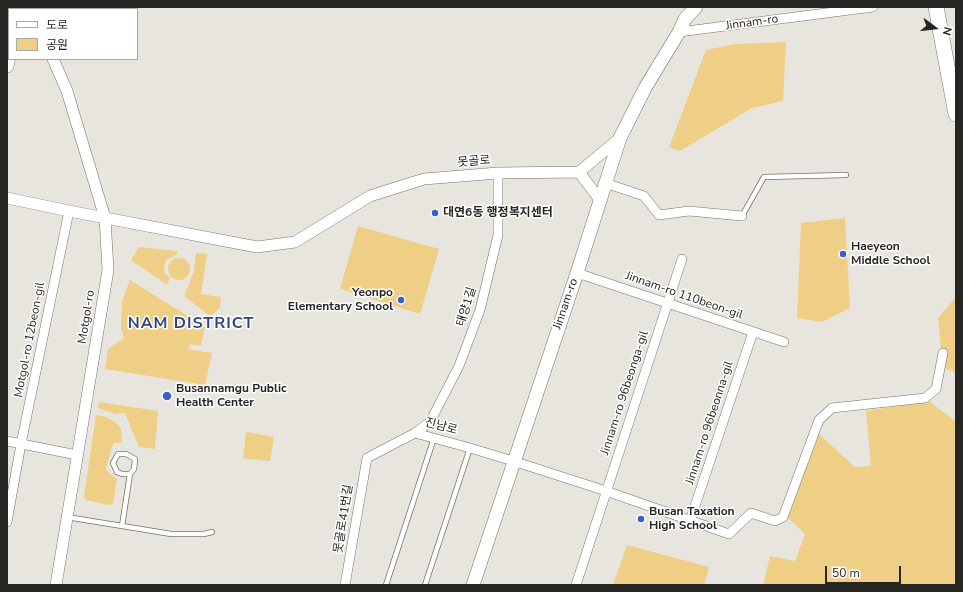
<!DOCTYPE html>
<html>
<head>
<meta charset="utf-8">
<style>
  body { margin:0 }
  #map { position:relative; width:963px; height:592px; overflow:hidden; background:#e8e5de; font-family:"Nunito Sans","Noto Sans KR",sans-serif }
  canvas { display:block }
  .frame { position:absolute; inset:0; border:8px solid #262522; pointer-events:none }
  .legend { position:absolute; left:8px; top:8px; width:130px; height:52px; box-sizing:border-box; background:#fff; border:1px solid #a8a8a7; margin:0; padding:5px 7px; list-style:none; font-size:12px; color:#262522 }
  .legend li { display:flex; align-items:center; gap:8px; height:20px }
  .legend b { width:20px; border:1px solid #a8a8a7 }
  .north { position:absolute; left:915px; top:8px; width:40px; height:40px; -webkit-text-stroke:3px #fff; paint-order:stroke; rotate:105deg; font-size:11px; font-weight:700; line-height:16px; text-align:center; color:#262522 }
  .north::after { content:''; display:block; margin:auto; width:14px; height:18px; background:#262522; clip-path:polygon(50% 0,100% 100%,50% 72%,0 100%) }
  .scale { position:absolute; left:825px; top:566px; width:76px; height:18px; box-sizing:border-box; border:2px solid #262522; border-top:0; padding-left:5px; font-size:12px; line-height:14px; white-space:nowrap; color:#262522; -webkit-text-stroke:3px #fff; paint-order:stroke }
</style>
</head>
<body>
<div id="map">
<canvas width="963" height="592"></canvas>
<div class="frame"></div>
<ul class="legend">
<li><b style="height:5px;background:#fff"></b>도로</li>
<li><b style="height:11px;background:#efcf86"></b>공원</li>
</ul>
<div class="north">N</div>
<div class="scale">50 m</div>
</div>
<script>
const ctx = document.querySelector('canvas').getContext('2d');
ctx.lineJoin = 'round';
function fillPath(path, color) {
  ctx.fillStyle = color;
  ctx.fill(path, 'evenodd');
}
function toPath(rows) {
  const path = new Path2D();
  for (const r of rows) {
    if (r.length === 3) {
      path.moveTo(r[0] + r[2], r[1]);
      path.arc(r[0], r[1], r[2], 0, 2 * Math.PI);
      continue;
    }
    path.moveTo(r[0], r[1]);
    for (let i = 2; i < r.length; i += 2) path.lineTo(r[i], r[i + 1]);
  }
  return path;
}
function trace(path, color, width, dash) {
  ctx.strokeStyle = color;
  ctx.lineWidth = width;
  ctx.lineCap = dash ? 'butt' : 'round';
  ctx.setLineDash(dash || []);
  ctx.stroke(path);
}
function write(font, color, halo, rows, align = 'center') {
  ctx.font = font + ' "Nunito Sans","Noto Sans KR",sans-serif';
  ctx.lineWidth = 3;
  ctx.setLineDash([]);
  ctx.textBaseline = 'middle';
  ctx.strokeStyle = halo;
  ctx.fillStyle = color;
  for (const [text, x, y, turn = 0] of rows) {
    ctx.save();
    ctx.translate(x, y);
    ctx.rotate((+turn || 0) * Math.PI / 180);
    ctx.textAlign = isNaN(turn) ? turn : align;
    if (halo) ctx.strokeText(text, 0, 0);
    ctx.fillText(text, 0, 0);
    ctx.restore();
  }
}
const green = toPath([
  [786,42,783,101,752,108,680,151,669,147,706,50,735,44],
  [845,218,850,308,822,322,797,318,801,223],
  [358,226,439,249,420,314,340,289],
  [139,247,177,251,177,255,172,257,166,260,164,267,165,273,170,278,167,285,131,260],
  [196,253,207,254,201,294,221,297,220,308,210,316,184,296,194,271],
  [179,269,11],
  [130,280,205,327,201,346,190,344,188,349,212,353,205,385,105,369,108,349,124,338,121,327,122,301],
  [956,297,956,372,943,368,938,318],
  [929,401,956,422,956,585,763,585,770,556,795,561,805,534,788,518,819,434,855,467,871,466,866,411],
  [99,402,158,411,155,449,139,447,125,413,116,414,98,408],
  [96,415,106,417,114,421,121,428,122,443,114,443,111,450,106,469,111,475,117,479,113,504,109,505,86,500,84,497],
  [246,432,274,437,270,461,243,458],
  [627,545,709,567,704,585,613,585]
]);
const service = toPath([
  [742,216,764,177,846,175],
  [67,517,171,534,204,534,212,532],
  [122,526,130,474,134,469,135,459,126,454,118,454,113,463,117,472,122,474,130,474],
  [386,585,434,438],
  [425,585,470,448]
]);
const minor = toPath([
  [679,32,873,7],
  [605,183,644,196,659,215,689,211,742,216],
  [577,273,784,342],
  [415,433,430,422,459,366,480,310,498,235,498,173],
  [7,441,77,455],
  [690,521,753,332],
  [7,522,21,444,69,211],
  [345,585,367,458,415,433,470,448,513,461,606,491,729,534,751,513,775,521,783,517,819,420,832,408,925,398,936,389,943,353],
  [576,585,682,259]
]);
const tertiary = toPath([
  [53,59,67,91,105,218,108,270,56,585],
  [579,172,600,200],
  [7,198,69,211,257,247,295,242,370,196,424,179,498,173,579,172,620,138]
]);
const secondary = toPath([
  [22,9,23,7],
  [7,16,9,7],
  [7,66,9,57],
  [473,585,577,273,620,138,645,88,679,32,685,19,696,7]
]);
const trunk = toPath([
  [936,7,956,114]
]);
const markers = [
  [435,213,4,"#3a5ecf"],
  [843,254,4,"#3a5ecf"],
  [401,300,4,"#3a5ecf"],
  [167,396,5,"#3a5ecf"],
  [641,519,4,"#3a5ecf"]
];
const streetNames = [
  ["Jinnam-ro",752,23,-8],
  ["못골로",474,162,-5],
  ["Jinnam-ro 110beon-gil",684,296,19],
  ["Jinnam-ro",566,304,-71],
  ["태양1길",467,307,-73],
  ["Motgol-ro",87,317,-81],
  ["Motgol-ro 12beon-gil",30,340,-79],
  ["Jinnam-ro 96beonga-gil",625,393,-72],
  ["Jinnam-ro 96beonna-gil",710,423,-72],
  ["진남로",441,427,15],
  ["못골로41번길",344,519,-81]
];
const poiNames = [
  ["대연6동 행정복지센터",443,213],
  ["Haeyeon",851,247],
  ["Middle School",851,261],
  ["Yeonpo",393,293,"right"],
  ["Elementary School",393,307,"right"],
  ["Busannamgu Public",176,389],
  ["Health Center",176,403],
  ["Busan Taxation",649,512],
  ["High School",649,526]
];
const districtNames = [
  ["NAM DISTRICT",191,324]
];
fillPath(green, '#efcf86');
trace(service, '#75726b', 6);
trace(minor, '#75726b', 10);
trace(tertiary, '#75726b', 12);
trace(secondary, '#75726b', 14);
trace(trunk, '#75726b', 16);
trace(service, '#fff', 4.5);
trace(minor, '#fff', 9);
trace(tertiary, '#fff', 11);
trace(secondary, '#fff', 13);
trace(trunk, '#fff', 15);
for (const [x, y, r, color] of markers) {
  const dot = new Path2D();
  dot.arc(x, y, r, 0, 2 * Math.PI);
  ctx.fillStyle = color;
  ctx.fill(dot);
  trace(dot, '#fff', 1.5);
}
write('12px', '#262522', '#fff', streetNames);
write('bold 12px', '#262522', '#fff', poiNames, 'left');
ctx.letterSpacing = '1px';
write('bold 16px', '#2f457e', '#fff', districtNames);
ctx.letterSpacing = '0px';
</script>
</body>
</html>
